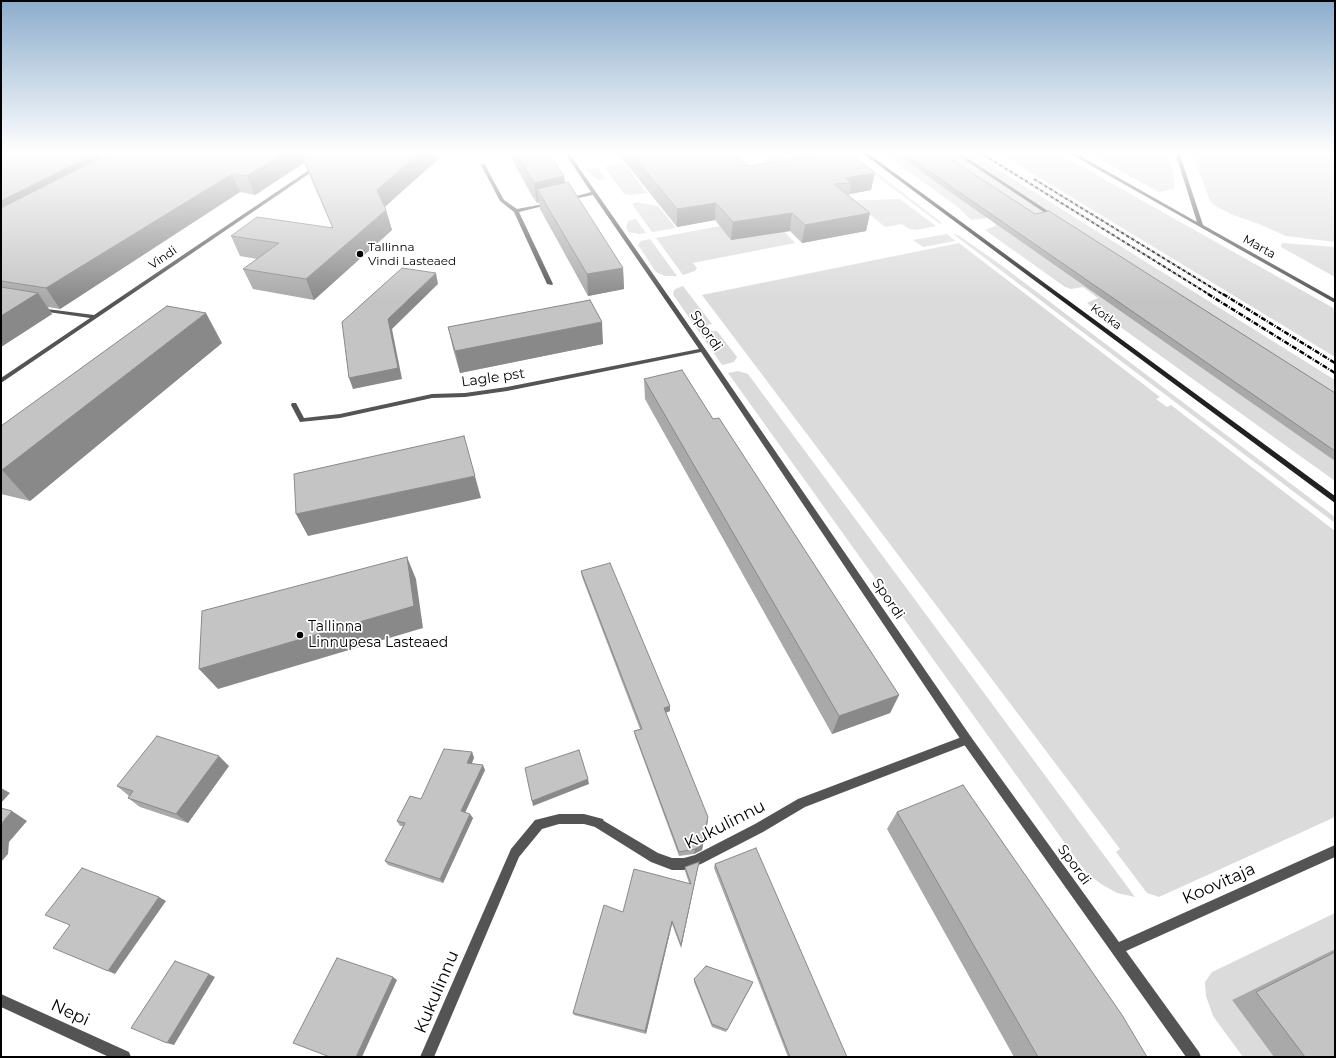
<!DOCTYPE html>
<html>
<head>
<meta charset="utf-8">
<style>
  body { margin:0 }
  #map { position:relative; width:1336px; height:1058px; overflow:hidden; background:#fff; font-family:Montserrat,sans-serif }
  canvas { display:block }
  .frame { position:absolute; inset:0; border:2px solid #000; pointer-events:none }
</style>
</head>
<body>
<div id="map">
<canvas width="1336" height="1058"></canvas>
<div class="frame"></div>
</div>
<script>
const ctx = document.querySelector('canvas').getContext('2d');
ctx.lineJoin = 'round';
function fillPath(path, color) {
  ctx.fillStyle = color;
  ctx.fill(path, 'evenodd');
}
function toPath(rows) {
  const path = new Path2D();
  for (const r of rows) {
    path.moveTo(r[0], r[1]);
    for (let i = 2; i < r.length; i += 2) path.lineTo(r[i], r[i + 1]);
  }
  return path;
}
function trace(path, color, width, dash) {
  ctx.strokeStyle = color;
  ctx.lineWidth = width;
  ctx.lineCap = dash ? 'butt' : 'round';
  ctx.setLineDash(dash || []);
  ctx.stroke(path);
}
function write(font, color, halo, rows, align = 'center') {
  ctx.font = font + ' Montserrat,sans-serif';
  ctx.lineWidth = 3.5;
  ctx.setLineDash([]);
  ctx.textBaseline = 'middle';
  ctx.strokeStyle = halo;
  ctx.fillStyle = color;
  for (const [text, x, y, turn = 0] of rows) {
    ctx.save();
    ctx.translate(x, y);
    ctx.rotate((+turn || 0) * Math.PI / 180);
    ctx.textAlign = isNaN(turn) ? turn : align;
    if (halo) ctx.strokeText(text, 0, 0);
    ctx.fillText(text, 0, 0);
    ctx.restore();
  }
}
const green = toPath([
  [771,152,783,152,791,159,797,158,813,172,770,166,764,161],
  [845,152,850,152,942,223,940,224],
  [881,152,970,152,1335,380,1335,481,1087,303,1098,298,1083,287,1071,289,1065,287,985,230,997,225,988,218,972,220,969,218,958,207],
  [997,152,1056,152,1335,309,1335,357],
  [1086,152,1166,152,1174,174,1174,189,1159,192],
  [1192,152,1335,152,1335,242,1286,236,1259,224,1233,215,1215,206,1210,201],
  [624,163,647,193,631,195,624,194,605,168,606,166],
  [595,168,599,169,606,179,599,180,591,175,585,169],
  [900,199,936,226,917,230,909,229,902,224,885,227,866,211,842,201],
  [636,202,658,206,676,228,652,232,632,204],
  [636,219,646,233,638,234,629,232,626,228,628,221],
  [731,224,780,227,795,243,693,263,697,268,695,271,683,275,656,238],
  [947,234,955,241,923,247,913,240],
  [953,234,958,235,1001,265,1335,517,1335,523],
  [650,239,677,276,665,276,656,272,638,245,641,241],
  [959,243,1160,397,1156,399,1167,407,1171,405,1335,531,1335,817,1159,897,1147,893,1116,852,1120,849,702,295],
  [1282,243,1335,247,1335,277,1281,247],
  [683,286,712,324,707,325,712,331,717,331,737,357,734,362,722,365,674,296,673,293,675,289],
  [738,371,748,374,1135,897,1117,893,1101,884,1087,873,1077,860,728,373],
  [1335,913,1335,949,1232,1000,1274,1057,1243,1057,1213,1016,1206,996,1205,982,1212,972]
]);
const lane = toPath([
  [953,152,958,152,1057,217,1053,218,953,152],
  [967,735,971,737,972,740,971,743,805,807,763,832,701,864,684,870,672,870,651,862,595,827,594,823,595,819,599,818,658,853,672,858,684,858,695,855,755,824,798,799,967,735]
]);
const street = toPath([
  [564,152,568,152,706,350,971,737,1119,942,1335,845,1335,857,1126,951,1199,1052,1201,1057,1186,1057,963,743,701,352,507,391,465,397,432,398,340,418,300,422,291,405,292,403,296,403,304,418,340,414,432,394,465,393,507,387,699,349,593,195,568,200,566,199,591,192,564,152],
  [1067,152,1073,152,1197,222,1175,152,1179,152,1203,225,1335,299,1335,303,1067,152],
  [481,164,485,165,504,200,517,209,549,203,551,204,519,212,553,284,552,285,547,284,514,212,500,201,481,165,481,164],
  [315,166,319,167,1,383,1,378,90,318,41,311,39,310,39,308,94,315,315,166],
  [559,814,584,814,603,819,604,823,603,827,599,828,584,824,559,824,542,829,519,857,434,1057,420,1057,511,849,535,820,559,814],
  [1,994,129,1052,131,1057,109,1057,1,1007,1,994]
]);
const secondary = toPath([
  [861,152,866,152,1335,496,1335,503,861,152]
]);
const railFar1 = toPath([
  [979,152,1210,295],
  [1034,179,1224,295]
]);
const rail = toPath([
  [1208,294,1335,373],
  [1223,294,1335,363]
]);
const wall = toPath([
  [1,152,446,152,385,207,392,230,314,300,253,289,243,269,257,259,240,256,231,236,332,227,304,163,255,195,240,192,60,309,48,307,52,314,1,347],
  [508,152,548,152,564,176,565,183,623,268,624,289,588,296,540,209,539,202,537,203,532,196],
  [617,152,733,152,748,166,794,159,786,152,847,152,871,190,850,194,849,196,870,213,866,231,802,243,790,231,731,240,715,220,677,227],
  [893,152,940,152,1035,214,1335,393,1335,461],
  [448,327,603,344,460,373,453,349],
  [222,343,30,501,1,494,1,426],
  [644,379,713,419,899,695,890,713,832,734,645,399],
  [581,571,670,706,670,711,666,713,708,821,702,850,694,854,679,856,635,736,634,731,640,729,582,577],
  [472,752,474,758,471,763,485,770,465,812,473,818,443,883,388,865,385,861,403,826,400,826,397,821],
  [229,766,188,823,140,807,128,798,129,796,117,786],
  [897,812,1147,1057,1014,1057,887,829],
  [699,862,681,948,672,924,646,1034,574,1015,573,1013,623,912,689,883,685,871,685,867],
  [715,864,847,1057,788,1057,714,868],
  [1335,949,1335,1057,1274,1057,1232,1000],
  [694,979,752,985,726,1032,712,1027,694,982]
]);
const shadedWall = toPath([
  [99,152,144,152,1,227,1,201],
  [286,152,300,152,304,163,255,195,247,176],
  [301,152,332,152,303,156,307,169],
  [421,152,446,152,382,209,377,190],
  [875,173,871,190,850,194,851,183,845,178],
  [232,174,240,192,60,309,46,288],
  [564,176,566,196,537,189,539,202,537,203,534,183],
  [716,203,715,220,677,227,677,209],
  [386,210,392,230,314,300,306,279],
  [792,213,790,231,731,240,733,222],
  [870,213,866,231,802,243,805,225],
  [623,268,624,289,588,296,587,274],
  [436,273,438,284,392,329,402,379,353,389,349,378,388,319],
  [38,293,52,314,1,347,1,316],
  [206,313,222,343,30,501,2,470],
  [602,322,603,344,460,373,455,351],
  [475,476,481,498,308,536,296,514],
  [407,557,416,579,423,628,218,689,199,669],
  [899,695,890,713,832,734,839,716],
  [670,706,670,711,664,713,664,708],
  [472,752,474,758,470,768,467,763],
  [219,756,229,766,188,823,176,814],
  [483,765,485,770,464,815,461,811],
  [588,779,589,784,533,806,532,801],
  [1,788,10,793,1,803],
  [12,811,27,821,9,842,8,854,1,862,1,824],
  [470,814,473,818,443,883,440,879],
  [708,817,702,850,694,854,695,849],
  [699,862,698,867,681,948,681,945],
  [159,897,166,901,115,974,108,971],
  [672,921,672,924,646,1034,645,1031],
  [209,974,215,977,174,1045,167,1043],
  [393,977,397,980,362,1057,356,1057]
]);
const building = toPath([
  [1,152,99,152,1,201,1,152],
  [112,152,286,152,247,176,232,174,46,288,1,281,1,208,112,152],
  [309,152,421,152,377,190,386,210,306,279,243,269,279,243,231,236,257,217,333,228,303,156,309,152],
  [516,152,548,152,564,176,534,183,516,152],
  [630,152,733,152,748,166,813,156,808,152,847,152,875,173,845,178,851,183,834,184,870,213,805,225,792,213,733,222,716,203,677,209,630,152],
  [901,152,940,152,1035,214,1049,211,1335,393,1335,451,901,152],
  [568,182,623,268,587,274,537,189,568,182],
  [402,268,436,273,388,319,398,368,349,378,342,322,402,268],
  [1,287,38,293,1,316,1,287],
  [590,300,602,322,455,351,448,327,590,300],
  [167,306,206,313,2,470,1,470,1,426,167,306],
  [682,370,713,419,719,418,899,695,839,716,644,379,682,370],
  [464,436,475,476,296,514,294,474,464,436],
  [407,557,414,606,199,669,202,611,407,557],
  [610,563,670,706,664,708,708,817,702,845,695,849,679,852,634,731,642,729,581,571,610,563],
  [157,736,219,756,176,814,128,798,133,791,117,786,157,736],
  [444,749,472,752,467,763,483,765,461,811,470,814,440,879,385,861,405,823,397,821,410,796,421,799,444,749],
  [579,750,588,779,532,801,525,768,579,750],
  [963,785,1122,1015,1147,1057,1038,1057,897,812,963,785],
  [1,808,12,811,1,824,1,808],
  [756,848,847,1057,790,1057,715,864,756,848],
  [699,862,681,945,672,921,645,1031,573,1013,604,905,623,912,634,869,691,884,685,867,699,862],
  [82,868,159,897,108,971,53,948,70,925,45,915,82,868],
  [1335,952,1335,1057,1305,1057,1256,992,1335,952],
  [337,958,393,977,356,1057,330,1057,293,1043,337,958],
  [175,961,209,974,167,1043,131,1028,175,961],
  [706,966,753,982,727,1030,712,1024,694,979,706,966]
]);
const markers = [
  [360,254,4,"#000"],
  [300,635,4,"#000"]
];
const farPoinames = [
  ["Tallinna",368,247],
  ["Vindi Lasteaed",368,261]
];
const farStreetnames = [
  ["Marta",1259,247,29],
  ["Vindi",163,258,-34],
  ["Kotka",1106,317,36]
];
const streetNames = [
  ["Spordi",706,331,56],
  ["Lagle pst",493,378,-8],
  ["Spordi",888,599,56],
  ["Spordi",1074,865,54]
];
const poiNames = [
  ["Tallinna",308,627],
  ["Linnupesa Lasteaed",308,643]
];
const nearStreetnames = [
  ["Kukulinnu",725,825,-27],
  ["Koovitaja",1219,884,-24],
  ["Kukulinnu",437,992,-67],
  ["Nepi",70,1013,25]
];
fillPath(green, '#dbdbdb');
fillPath(lane, '#545454');
fillPath(street, '#545454');
fillPath(secondary, '#212121');
trace(railFar1, '#000', 2, [3.5, 1, 0.5, 1]);
trace(rail, '#000', 2.5, [5, 1.5, 1, 1.5]);
fillPath(wall, '#a9a9a9');
fillPath(shadedWall, '#898989');
fillPath(building, '#c4c4c4');
trace(building, '#898989', 1);
const sky = ctx.createLinearGradient(0, 0, 0, 300);
sky.addColorStop(0, '#8cadcc');
sky.addColorStop(0.51, '#fff');
sky.addColorStop(1, '#ffffff00');
ctx.fillStyle = sky;
ctx.fillRect(0, 0, 1336, 300);
for (const [x, y, r, color] of markers) {
  const dot = new Path2D();
  dot.arc(x, y, r, 0, 2 * Math.PI);
  ctx.fillStyle = color;
  ctx.fill(dot);
  trace(dot, '#fff', 1.5);
}
write('12px', '#000', '#fff', farPoinames, 'left');
write('12px', '#000', '#fff', farStreetnames);
write('14px', '#000', '#fff', streetNames);
write('14px', '#000', '#fff', poiNames, 'left');
write('17px', '#000', '#fff', nearStreetnames);
</script>
</body>
</html>
